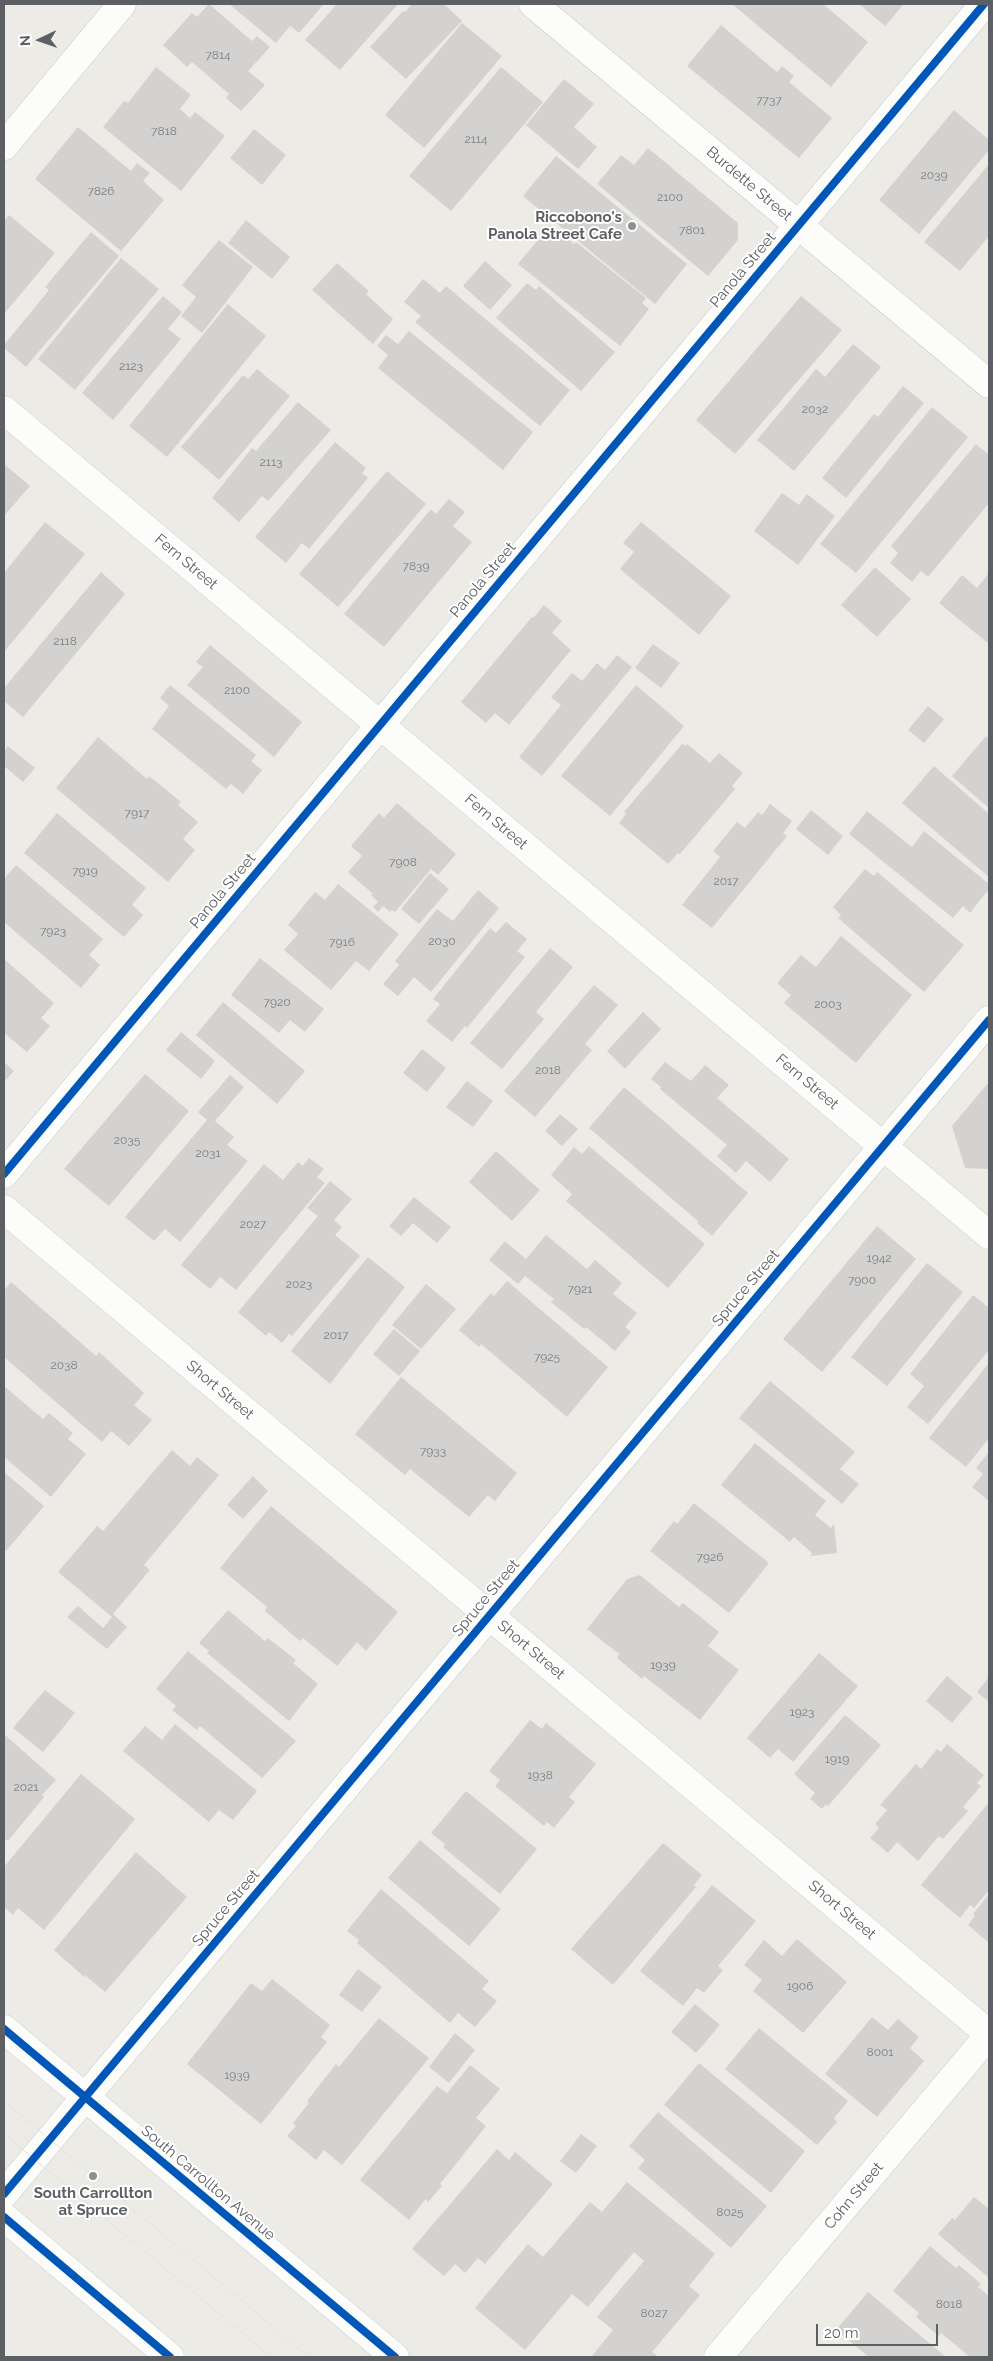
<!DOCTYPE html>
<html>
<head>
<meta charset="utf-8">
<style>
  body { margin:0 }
  #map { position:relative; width:993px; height:2361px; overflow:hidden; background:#ecebe6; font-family:Raleway,sans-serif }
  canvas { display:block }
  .frame { position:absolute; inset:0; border:5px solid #5c6064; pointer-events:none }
  .north { position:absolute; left:15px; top:15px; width:50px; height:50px; -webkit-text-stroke:4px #fff; paint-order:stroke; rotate:267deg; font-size:14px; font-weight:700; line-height:20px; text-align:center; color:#5c6064 }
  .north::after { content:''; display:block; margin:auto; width:18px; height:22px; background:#5c6064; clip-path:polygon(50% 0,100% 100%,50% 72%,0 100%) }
  .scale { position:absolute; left:816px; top:2324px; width:122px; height:22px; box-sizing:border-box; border:2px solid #5c6064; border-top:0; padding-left:6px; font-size:15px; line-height:18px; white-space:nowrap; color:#5c6064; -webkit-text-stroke:4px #fff; paint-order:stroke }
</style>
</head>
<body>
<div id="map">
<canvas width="993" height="2361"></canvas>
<div class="frame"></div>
<div class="north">N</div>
<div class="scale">20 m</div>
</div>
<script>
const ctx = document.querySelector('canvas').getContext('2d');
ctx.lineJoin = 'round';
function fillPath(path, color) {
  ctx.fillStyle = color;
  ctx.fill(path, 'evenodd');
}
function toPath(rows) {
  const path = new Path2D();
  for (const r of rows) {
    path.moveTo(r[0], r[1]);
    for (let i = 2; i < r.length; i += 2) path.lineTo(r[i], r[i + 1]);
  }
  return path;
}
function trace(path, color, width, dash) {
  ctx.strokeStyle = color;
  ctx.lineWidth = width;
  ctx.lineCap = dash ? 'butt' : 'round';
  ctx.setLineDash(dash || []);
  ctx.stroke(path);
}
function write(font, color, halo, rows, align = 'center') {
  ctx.font = font + ' Raleway,sans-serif';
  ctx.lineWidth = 4;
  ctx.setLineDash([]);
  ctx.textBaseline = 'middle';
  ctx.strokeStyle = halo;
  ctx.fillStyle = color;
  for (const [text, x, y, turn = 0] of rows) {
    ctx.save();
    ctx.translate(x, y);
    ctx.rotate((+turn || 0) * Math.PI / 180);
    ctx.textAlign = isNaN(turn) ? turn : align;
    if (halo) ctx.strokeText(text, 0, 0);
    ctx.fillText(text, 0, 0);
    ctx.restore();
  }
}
const building = toPath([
  [209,4,252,41,257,36,270,47,248,71,265,85,241,111,226,98,229,94,192,62,187,67,163,45,192,13,197,17],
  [229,4,324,4,299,33,290,26,276,43],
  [337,4,398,4,340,70,305,40],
  [412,4,444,4,462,21,406,79,370,47,403,11,405,12],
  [732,4,823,4,868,42,831,87],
  [859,4,904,4,885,26],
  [462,23,502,56,424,148,385,115],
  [721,25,777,72,782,66,794,76,789,82,832,118,799,158,687,66],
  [156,67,191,95,180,109,190,118,195,112,225,136,181,191,103,127,124,101,128,103],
  [501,67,543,102,451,211,409,176],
  [564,79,594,104,574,127,597,147,578,169,526,125],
  [954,110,989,140,989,150,919,234,879,200],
  [78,127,131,171,137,163,150,173,143,181,164,200,121,251,35,179],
  [254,129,286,155,262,185,230,158],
  [648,148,738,223,738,240,708,276,597,184,621,155,634,165],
  [556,156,687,264,655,304,523,196],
  [989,164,989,236,960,271,924,242],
  [9,215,55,253,4,314,4,221],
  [246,220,290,257,272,279,228,243],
  [550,225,574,244,576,242,646,298,642,303,649,309,620,346,518,264],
  [91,232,119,256,26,367,4,348,4,345,49,290,45,287],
  [219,240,253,267,202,333,181,316,196,297,182,285],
  [121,258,159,289,75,390,38,359],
  [485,261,512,285,490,310,463,286],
  [337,263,369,291,366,294,393,319,373,344,312,290],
  [423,279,440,293,446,286,570,390,540,426,415,322,421,316,404,302],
  [527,283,536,290,539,286,615,352,581,391,496,318],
  [163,296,182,312,168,329,181,339,113,420,82,393],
  [801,296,842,330,735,454,696,420],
  [228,304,266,336,167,457,129,426],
  [409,331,533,432,503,470,378,368,388,355,377,346,386,335,398,344],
  [853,344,881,367,794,471,757,440,816,369,825,377],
  [257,369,290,396,219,480,181,447,243,375,248,379],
  [903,386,924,403,846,498,822,478,874,414,878,417],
  [298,402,331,430,268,501,262,496,239,522,212,498,252,448,256,451],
  [932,407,968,437,856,573,820,544],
  [335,442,366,468,362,473,368,478,309,549,302,543,286,563,255,537],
  [976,444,989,455,989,503,928,577,921,571,912,582,890,563,898,553,891,546],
  [4,464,30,486,4,516],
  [387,471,426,504,338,607,299,574],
  [782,493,799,505,807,494,835,516,798,565,754,531],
  [449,499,465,512,453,526,472,542,384,647,344,614,431,509,436,514],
  [45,522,85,554,4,652,4,573],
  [641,522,731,596,699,635,620,569,634,552,623,543],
  [875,567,911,599,877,637,841,605],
  [101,572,125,594,23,717,4,701,4,688],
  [989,573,989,644,939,603,962,575,977,588],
  [544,605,562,621,552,633,571,650,509,725,495,713,486,723,461,702,532,617,533,618],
  [653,644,680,663,661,688,635,668],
  [210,645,302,722,274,757,187,685,203,667,196,662],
  [617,655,632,667,542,776,519,757,561,705,551,697,572,673,582,681,597,663,605,670],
  [170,685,256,755,251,761,262,770,243,794,231,784,226,789,152,729,169,706,160,698],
  [636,685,684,726,610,816,561,776],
  [928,706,944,719,924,743,908,730],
  [986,736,989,739,989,808,952,776],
  [98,737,147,779,149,776,181,802,178,805,198,822,183,839,195,850,168,882,56,788],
  [683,743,685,746,687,744,710,763,719,753,743,773,732,786,735,789,680,854,678,853,668,864,619,823,626,814,624,812],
  [8,746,35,768,23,782,4,766,4,751],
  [934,766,989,814,989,877,902,803],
  [397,803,456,854,438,875,431,869,395,912,392,910,390,912,383,906,378,912,373,907,378,902,371,895,373,894,348,872,362,856,351,846,379,813,384,818],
  [770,804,792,821,783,833,787,836,712,928,682,905,720,857,713,851,737,822,745,828,758,812,762,815],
  [811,810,843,836,828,855,796,829],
  [867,811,912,847,924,831,989,884,989,889,970,913,963,906,953,918,849,834],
  [57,813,146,888,132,905,143,915,124,937,24,853],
  [16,865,103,939,89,955,100,965,81,988,4,922,4,879],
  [865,869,874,876,877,872,964,945,924,992,838,918,841,915,833,907],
  [430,873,449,889,419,924,401,909],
  [338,884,399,934,369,971,356,961,331,990,284,950,298,934,288,925,315,892,325,900],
  [478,890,499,908,431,992,414,977,398,996,383,984,399,965,395,961,437,909,453,921],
  [506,922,527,939,517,951,525,957,467,1028,465,1026,452,1042,426,1021,440,1004,433,999,490,928,496,933],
  [841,936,912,995,856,1063,784,1003,791,995,777,983,801,955,816,967],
  [550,948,573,967,536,1012,544,1019,502,1069,470,1043],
  [260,958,324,1009,305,1032,290,1020,279,1033,231,995],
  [4,959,54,1003,41,1018,50,1026,27,1052,4,1033],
  [594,985,618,1005,585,1044,592,1050,535,1117,504,1091],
  [223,1002,305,1071,277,1104,196,1035],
  [643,1012,661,1029,625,1069,607,1051],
  [181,1032,215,1061,201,1079,166,1050],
  [422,1049,446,1068,427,1092,403,1073],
  [4,1062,14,1071,4,1082],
  [665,1062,691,1081,705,1065,729,1085,717,1098,789,1159,770,1182,746,1161,736,1173,717,1156,727,1145,660,1089,661,1087,651,1079],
  [145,1074,189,1111,109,1206,64,1169],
  [230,1075,244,1087,215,1121,234,1137,227,1145,248,1161,180,1242,165,1229,154,1241,125,1217,207,1120,198,1112],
  [467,1081,493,1101,473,1127,446,1107],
  [989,1082,989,1169,965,1168,952,1126],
  [624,1087,748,1193,712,1236,697,1223,698,1221,589,1128],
  [560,1114,578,1129,562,1146,545,1131],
  [589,1146,705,1244,668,1288,566,1201,572,1194,551,1175,574,1147,582,1154],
  [496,1151,540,1190,512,1221,469,1182],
  [309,1158,324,1169,317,1177,325,1183,236,1290,220,1277,210,1289,181,1265,264,1164,283,1180,298,1162,303,1166],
  [330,1181,352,1199,334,1220,342,1227,335,1235,360,1256,292,1336,289,1334,282,1343,269,1332,266,1336,238,1312,318,1216,307,1208],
  [414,1197,451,1227,437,1243,413,1223,401,1236,389,1226],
  [877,1226,916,1259,822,1372,783,1339],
  [546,1235,587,1269,595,1260,622,1283,613,1294,637,1313,625,1327,631,1332,615,1351,586,1327,584,1329,551,1302,554,1299,525,1276,518,1284,489,1260,505,1241,526,1259],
  [368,1257,405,1287,330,1384,291,1351],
  [927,1263,963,1292,887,1386,851,1357],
  [507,1281,608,1367,567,1417,481,1344,479,1347,459,1330,491,1293,494,1296],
  [11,1282,96,1356,99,1352,144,1393,134,1405,152,1420,129,1446,111,1431,102,1442,4,1357,4,1291],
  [426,1284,456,1309,421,1349,392,1325],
  [973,1295,989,1308,989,1350,928,1424,907,1407,924,1386,910,1374],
  [394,1329,420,1351,399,1376,373,1354],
  [989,1363,989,1438,966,1467,929,1438],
  [401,1377,517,1473,495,1501,488,1495,469,1517,410,1469,405,1475,355,1434],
  [770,1381,855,1452,840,1469,859,1484,842,1504,739,1418],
  [4,1386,43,1419,49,1413,73,1433,68,1439,86,1454,51,1497,4,1457],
  [755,1443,826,1501,815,1515,831,1528,834,1524,837,1553,810,1556,812,1553,794,1537,790,1542,721,1485],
  [172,1450,190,1466,197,1457,219,1475,144,1565,150,1570,113,1614,127,1627,107,1649,67,1617,78,1606,103,1628,112,1617,58,1572,97,1526,103,1531],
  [989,1452,989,1501,972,1487,983,1474,976,1468],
  [4,1472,44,1506,6,1551,4,1549],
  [253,1476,268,1491,243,1519,227,1505],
  [694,1503,769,1563,729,1613,650,1551,674,1521,677,1524],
  [271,1506,398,1612,366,1651,357,1642,337,1666,303,1638,300,1641,265,1611,267,1607,220,1568],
  [640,1575,679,1607,683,1603,719,1632,708,1646,739,1670,700,1720,644,1676,642,1679,617,1658,619,1654,587,1629,627,1579],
  [228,1610,265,1641,268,1638,296,1660,293,1663,318,1684,289,1721,207,1653,209,1651,199,1643],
  [188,1651,296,1741,262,1778,200,1726,197,1730,172,1710,176,1706,156,1689],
  [819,1653,858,1686,793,1762,778,1749,770,1758,747,1738],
  [947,1676,973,1698,952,1723,926,1701],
  [989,1677,989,1702,977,1692],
  [45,1690,75,1713,43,1752,13,1728],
  [845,1715,881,1745,828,1806,826,1804,822,1809,810,1799,815,1793,794,1774],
  [530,1720,542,1729,546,1723,596,1764,569,1797,575,1802,554,1828,547,1822,544,1826,495,1786,500,1780,489,1771],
  [175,1724,257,1791,233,1820,219,1810,209,1822,123,1751,145,1726,162,1740],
  [5,1735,56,1780,42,1795,44,1797,8,1841,6,1839,4,1841],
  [947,1744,984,1775,977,1783,981,1786,963,1807,968,1811,943,1839,939,1836,918,1861,897,1842,888,1853,870,1838,879,1828,875,1824,887,1810,880,1805,916,1764,921,1769,937,1749,941,1752],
  [81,1774,135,1819,44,1930,18,1908,13,1915,4,1907,4,1867],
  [466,1791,537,1849,500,1894,443,1847,445,1844,431,1833],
  [989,1802,989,1890,974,1908,970,1905,960,1918,921,1885],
  [420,1840,501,1909,469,1946,388,1878],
  [663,1843,702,1875,694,1885,696,1887,613,1985,571,1949],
  [136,1852,187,1897,105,1992,85,1975,84,1977,54,1950],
  [712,1885,756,1921,718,1966,723,1970,704,1993,697,1988,683,2006,640,1971],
  [381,1889,489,1981,482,1989,497,2001,475,2027,458,2013,450,2023,357,1943,359,1940,347,1931],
  [989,1894,989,1943,968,1925,975,1916,973,1914],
  [797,1939,847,1982,803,2033,753,1991,762,1980,744,1965,764,1940,782,1956],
  [358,1969,382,1987,362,2012,339,1995],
  [272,1979,330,2025,321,2037,327,2042,261,2124,187,2064,251,1983,262,1991],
  [695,2004,720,2025,696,2053,671,2032],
  [872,2017,888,2030,898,2019,919,2037,910,2048,924,2061,877,2117,825,2074],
  [379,2018,429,2058,342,2165,324,2150,316,2160,287,2136,296,2126,293,2123,309,2103,307,2101,336,2064,339,2067],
  [759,2028,848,2101,834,2118,837,2122,817,2145,725,2069],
  [455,2033,475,2050,449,2083,429,2067],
  [699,2063,805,2151,771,2193,664,2105],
  [470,2065,500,2089,476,2118,486,2126,440,2184,442,2186,428,2202,426,2199,409,2220,360,2180,437,2086,447,2093],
  [658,2112,767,2206,731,2248,638,2168,645,2160,629,2146],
  [581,2134,597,2146,576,2173,560,2161],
  [497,2149,509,2160,515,2152,553,2184,485,2264,478,2258,465,2273,455,2264,444,2276,412,2249],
  [627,2182,715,2254,689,2286,700,2295,652,2352,659,2357,591,2357,613,2330,597,2317,644,2261,634,2252,588,2307,572,2294,525,2350,475,2308,528,2244,543,2257,590,2202,602,2212],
  [974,2197,989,2209,989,2278,938,2234,952,2218,955,2220],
  [930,2246,956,2268,959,2265,981,2284,978,2287,989,2296,989,2357,970,2357,941,2333,939,2336,916,2317,919,2313,893,2291],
  [868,2292,946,2357,869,2357,836,2330]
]);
const minor = toPath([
  [533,4,989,384],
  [4,146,122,4],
  [4,410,989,1235],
  [4,1174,984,4],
  [4,1209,989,2034],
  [4,2194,989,1020],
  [718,2357,989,2035]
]);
const secondary = toPath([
  [4,2029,395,2357],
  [4,2217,170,2357]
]);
const tram = toPath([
  [4,2101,309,2357],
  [4,2134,271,2357]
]);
const cycleway = toPath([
  [4,1174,984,4],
  [4,2029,395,2357],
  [4,2194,989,1020],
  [4,2217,170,2357]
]);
const markers = [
  [632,226,5,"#8e9192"],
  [93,2176,5,"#8e9192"]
];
const numberNames = [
  ["7814",218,55],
  ["7737",769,100],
  ["7818",164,131],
  ["2114",476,139],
  ["2039",934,175],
  ["7826",101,191],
  ["2100",670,197],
  ["7801",692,230],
  ["2123",131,366],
  ["2032",815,409],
  ["2113",271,462],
  ["7839",416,566],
  ["2118",65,641],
  ["2100",237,690],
  ["7917",137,813],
  ["7908",403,862],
  ["7919",85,871],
  ["2017",726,881],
  ["7923",53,931],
  ["2030",442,941],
  ["7916",342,942],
  ["7920",277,1002],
  ["2003",828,1004],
  ["2018",548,1070],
  ["2035",127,1140],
  ["2031",208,1153],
  ["2027",253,1224],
  ["1942",879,1258],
  ["7900",862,1280],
  ["2023",299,1284],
  ["7921",580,1289],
  ["2017",336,1335],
  ["7925",547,1357],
  ["2038",64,1365],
  ["7933",433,1451],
  ["7926",710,1557],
  ["1939",663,1665],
  ["1923",802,1712],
  ["1919",837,1759],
  ["1938",540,1775],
  ["2021",26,1787],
  ["1906",800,1986],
  ["8001",880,2052],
  ["1939",237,2075],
  ["8025",730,2212],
  ["8018",949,2304],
  ["8027",654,2313]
];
const streetNames = [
  ["Burdette Street",749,184,40],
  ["Panola Street",743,270,-50],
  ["Fern Street",186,562,40],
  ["Panola Street",483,580,-50],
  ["Fern Street",496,822,40],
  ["Panola Street",223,891,-50],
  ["Fern Street",807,1082,40],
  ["Spruce Street",746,1288,-50],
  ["Short Street",220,1390,40],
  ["Spruce Street",486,1598,-50],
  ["Short Street",531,1650,40],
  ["Spruce Street",226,1908,-50],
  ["Short Street",842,1910,40],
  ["South Carrollton Avenue",208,2183,40],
  ["Cohn Street",854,2196,-50]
];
const poiNames = [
  ["Riccobono's",622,217],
  ["Panola Street Cafe",622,234],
  ["South Carrollton",93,2193,"center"],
  ["at Spruce",93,2210,"center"]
];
fillPath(building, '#d3d2d0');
trace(minor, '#c8c8c7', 29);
trace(secondary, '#c9c9c8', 29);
trace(minor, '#fcfcfb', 28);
trace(secondary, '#fcfcfb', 28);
trace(tram, '#e3e2e2', 1);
trace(cycleway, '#0057b8', 8);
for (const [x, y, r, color] of markers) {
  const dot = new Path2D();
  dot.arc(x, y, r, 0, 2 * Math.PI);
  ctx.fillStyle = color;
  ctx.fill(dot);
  trace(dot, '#fff', 2);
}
write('12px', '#7b7e80', null, numberNames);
write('15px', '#5c6064', '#fff', streetNames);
write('bold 15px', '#5c6064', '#fff', poiNames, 'right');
</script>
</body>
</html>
